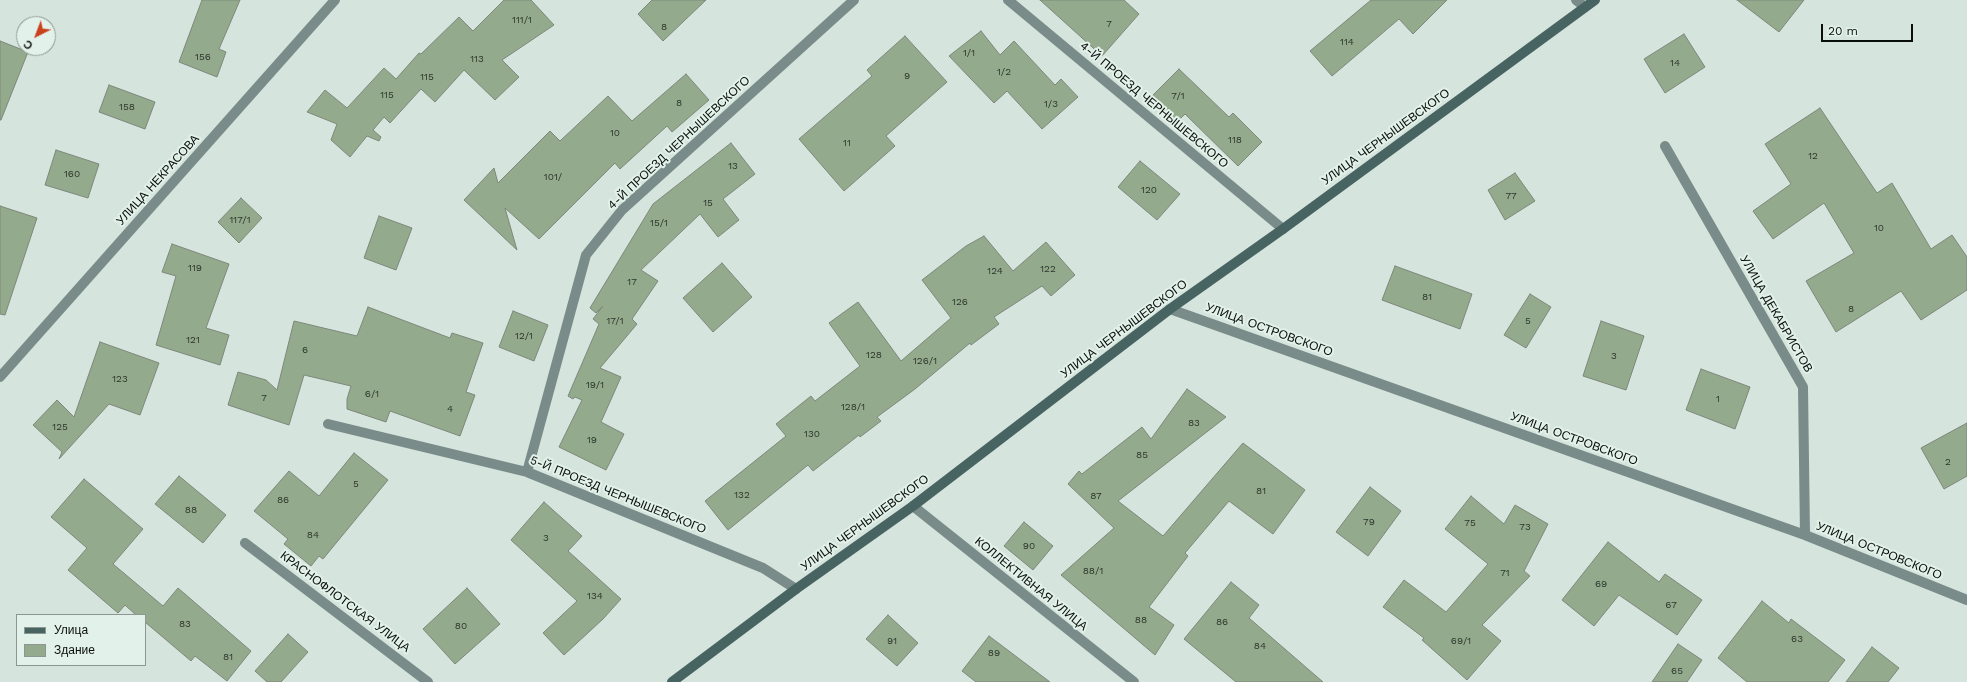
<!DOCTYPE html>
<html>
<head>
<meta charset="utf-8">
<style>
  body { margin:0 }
  #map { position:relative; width:1967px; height:682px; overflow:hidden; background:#d5e4dc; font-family:"Work Sans",sans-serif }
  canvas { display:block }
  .legend { position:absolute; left:16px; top:614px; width:130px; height:52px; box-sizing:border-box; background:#e2f1e9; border:1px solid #8c9791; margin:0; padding:5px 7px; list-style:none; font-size:12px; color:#0a0f0c }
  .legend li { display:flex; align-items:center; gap:8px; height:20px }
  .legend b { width:20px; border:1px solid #8c9791 }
  .north { position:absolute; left:16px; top:16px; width:40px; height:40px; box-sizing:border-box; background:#e2f1e9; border:1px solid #8c9791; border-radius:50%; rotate:222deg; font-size:11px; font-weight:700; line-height:16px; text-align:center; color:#0a0f0c }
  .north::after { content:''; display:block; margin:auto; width:14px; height:18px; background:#cb411e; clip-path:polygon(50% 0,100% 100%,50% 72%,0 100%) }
  .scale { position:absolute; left:1821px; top:24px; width:92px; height:18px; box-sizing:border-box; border:2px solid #0a0f0c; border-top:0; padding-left:5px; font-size:12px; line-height:14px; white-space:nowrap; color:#0a0f0c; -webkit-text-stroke:3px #e2f1e9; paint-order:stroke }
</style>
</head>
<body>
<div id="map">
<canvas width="1967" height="682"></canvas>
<ul class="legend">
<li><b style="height:5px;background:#486462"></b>Улица</li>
<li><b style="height:11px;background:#93aa8c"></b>Здание</li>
</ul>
<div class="north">С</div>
<div class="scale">20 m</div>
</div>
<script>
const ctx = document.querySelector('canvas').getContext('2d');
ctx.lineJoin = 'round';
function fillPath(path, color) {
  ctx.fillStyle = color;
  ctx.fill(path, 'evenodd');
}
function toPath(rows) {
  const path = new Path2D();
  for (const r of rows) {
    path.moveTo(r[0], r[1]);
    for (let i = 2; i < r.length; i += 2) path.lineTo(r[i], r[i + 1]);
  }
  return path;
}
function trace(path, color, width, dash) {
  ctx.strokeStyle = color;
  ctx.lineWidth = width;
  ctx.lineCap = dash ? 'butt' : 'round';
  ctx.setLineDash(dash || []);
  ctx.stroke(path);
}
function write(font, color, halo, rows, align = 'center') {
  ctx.font = font + ' "Work Sans",sans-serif';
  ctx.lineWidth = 4;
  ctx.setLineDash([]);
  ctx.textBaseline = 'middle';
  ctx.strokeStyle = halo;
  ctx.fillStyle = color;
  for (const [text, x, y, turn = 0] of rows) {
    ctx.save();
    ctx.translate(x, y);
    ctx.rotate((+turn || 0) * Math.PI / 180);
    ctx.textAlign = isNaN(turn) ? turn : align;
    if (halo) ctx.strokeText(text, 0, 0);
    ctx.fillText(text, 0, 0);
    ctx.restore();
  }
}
const building = toPath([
  [202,0,240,0,219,49,226,52,217,77,179,62,202,0],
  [504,0,531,0,554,25,502,60,519,77,495,100,464,70,435,102,421,89,390,123,384,117,373,130,381,137,379,141,367,136,350,157,331,140,337,124,307,112,325,90,347,108,384,68,396,79,419,53,421,54,459,17,473,31,504,0],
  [652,0,706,0,663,41,638,14,652,0],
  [1040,0,1124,0,1139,14,1102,56,1040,0],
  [1371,0,1447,0,1413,34,1399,19,1332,76,1310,51,1371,0],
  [1737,0,1804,0,1779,32,1737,0],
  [981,31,1000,55,1014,41,1055,85,1061,79,1078,97,1042,129,1007,91,994,103,949,56,981,31],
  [1684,34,1705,67,1665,93,1644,59,1684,34],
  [905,36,947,82,886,136,895,146,844,191,799,139,872,76,867,70,905,36],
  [0,41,28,52,1,120,0,120,0,41],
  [1179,69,1229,117,1233,113,1262,142,1238,166,1185,114,1176,123,1150,98,1179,69],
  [686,74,709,100,672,132,667,126,620,169,615,163,539,239,505,208,517,250,464,200,494,168,498,183,550,131,560,141,608,96,632,121,686,74],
  [109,85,155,102,145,129,99,112,109,85],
  [1820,108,1877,193,1892,183,1931,249,1952,235,1967,257,1967,290,1921,320,1901,291,1836,332,1806,281,1854,253,1824,203,1773,239,1753,211,1791,184,1765,144,1820,108],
  [731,143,755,174,723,199,739,220,718,237,700,214,641,270,658,281,632,319,637,324,600,368,621,377,601,422,624,434,606,470,559,447,582,400,575,397,573,399,568,396,599,324,593,319,603,306,596,313,590,308,653,204,731,143],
  [56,150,99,164,88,198,45,185,56,150],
  [1140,161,1180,194,1157,220,1118,187,1140,161],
  [1515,173,1535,201,1505,220,1488,190,1515,173],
  [241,198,262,218,239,243,218,222,241,198],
  [0,206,37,218,5,315,0,314,0,206],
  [379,216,412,228,396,270,364,258,379,216],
  [984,236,1013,271,1046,242,1075,275,1051,296,1042,286,994,317,999,324,971,345,970,343,915,389,877,417,881,421,860,437,859,435,813,471,808,465,728,530,705,501,786,436,776,424,811,396,815,401,860,366,829,323,858,302,901,361,951,318,922,280,966,246,984,236],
  [172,244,229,264,206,328,229,335,220,365,156,345,176,276,162,272,172,244],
  [722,263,752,297,713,332,683,298,722,263],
  [1395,266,1472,294,1460,329,1382,300,1395,266],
  [1530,294,1551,307,1526,348,1504,335,1530,294],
  [368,307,450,338,452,333,483,343,466,392,475,395,460,436,390,411,386,422,347,409,347,399,351,386,304,375,289,425,228,405,238,372,266,380,277,390,294,321,357,336,368,307],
  [513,311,548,325,534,361,499,347,513,311],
  [1601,321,1644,336,1626,390,1583,376,1601,321],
  [100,342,159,363,140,415,109,404,59,459,62,452,33,425,57,400,74,417,100,342],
  [1701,369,1750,387,1735,429,1686,410,1701,369],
  [1187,389,1226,417,1118,501,1163,536,1243,443,1305,490,1273,534,1229,501,1185,553,1188,556,1149,607,1174,625,1155,655,1061,575,1114,528,1068,484,1079,471,1082,474,1142,427,1151,439,1187,389],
  [1967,423,1967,476,1944,489,1921,448,1967,423],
  [354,453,388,480,323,559,319,556,311,566,284,544,288,539,254,511,289,471,319,496,354,453],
  [179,476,226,515,203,543,155,504,179,476],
  [84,479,143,529,113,564,163,606,178,588,251,651,227,681,195,656,191,661,145,622,145,615,136,615,125,605,118,613,68,570,87,548,51,517,84,479],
  [1370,487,1401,511,1368,556,1336,532,1370,487],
  [1471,496,1504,524,1515,505,1548,524,1524,571,1530,576,1482,625,1501,641,1467,680,1422,640,1424,638,1383,607,1404,580,1446,612,1488,564,1445,529,1471,496],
  [544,502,582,536,568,551,621,599,603,619,564,655,543,633,577,601,511,540,544,502],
  [1024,522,1053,546,1033,570,1004,546,1024,522],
  [1608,542,1659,582,1665,574,1702,600,1677,635,1619,595,1594,626,1562,600,1608,542],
  [1231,582,1259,605,1249,618,1323,682,1236,682,1184,639,1231,582],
  [467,588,500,624,455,664,423,629,467,588],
  [1762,601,1789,623,1791,619,1845,660,1828,682,1747,682,1718,658,1762,601],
  [888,615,918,643,897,666,866,639,888,615],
  [288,634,308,652,281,682,267,682,255,671,288,634],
  [989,636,1050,682,976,682,962,671,989,636],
  [1678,644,1702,660,1687,682,1652,682,1678,644],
  [1872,647,1899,668,1888,682,1846,682,1872,647]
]);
const street = toPath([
  [1008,0,1283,229],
  [1576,0,1585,7],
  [1665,146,1803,387,1805,535],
  [1170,309,1805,535,1967,600],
  [0,377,335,0],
  [328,424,527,472,763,568,796,589],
  [527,472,586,255,622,210,854,0],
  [913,506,1134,682],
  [245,543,428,682]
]);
const secondary = toPath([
  [672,682,796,589,913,506,1170,309,1283,229,1595,0]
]);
const numberNames = [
  ["111/1",522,20],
  ["7",1109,24],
  ["8",664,27],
  ["114",1347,42],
  ["1/1",969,53],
  ["156",203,57],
  ["113",477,59],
  ["14",1675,63],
  ["1/2",1004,72],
  ["9",907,76],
  ["115",427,77],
  ["115",387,95],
  ["7/1",1178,96],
  ["8",679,103],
  ["1/3",1051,104],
  ["158",127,107],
  ["10",615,133],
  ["118",1235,140],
  ["11",847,143],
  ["12",1813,156],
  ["13",733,166],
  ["160",72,174],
  ["101/",553,177],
  ["120",1149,190],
  ["77",1511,196],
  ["15",708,203],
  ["117/1",240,220],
  ["15/1",659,223],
  ["10",1879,228],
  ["119",195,268],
  ["122",1048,269],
  ["124",995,271],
  ["17",632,282],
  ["81",1427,297],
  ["126",960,302],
  ["8",1851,309],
  ["17/1",615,321],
  ["5",1528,321],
  ["12/1",524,336],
  ["121",193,340],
  ["6",305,350],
  ["128",874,355],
  ["3",1614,356],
  ["126/1",925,361],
  ["123",120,379],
  ["19/1",595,385],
  ["6/1",372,394],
  ["7",264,398],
  ["1",1718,399],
  ["128/1",853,407],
  ["4",450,409],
  ["83",1194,423],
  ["125",60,427],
  ["130",812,434],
  ["19",592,440],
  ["85",1142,455],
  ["2",1948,462],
  ["5",356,484],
  ["81",1261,491],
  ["132",742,495],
  ["87",1096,496],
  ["86",283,500],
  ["88",191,510],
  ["79",1369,522],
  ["75",1470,523],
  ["73",1525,527],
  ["84",313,535],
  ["3",546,538],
  ["90",1029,546],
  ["88/1",1093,571],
  ["71",1505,573],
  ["69",1601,584],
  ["134",595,596],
  ["67",1671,605],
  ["88",1141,620],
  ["86",1222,622],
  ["83",185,624],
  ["80",461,626],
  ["63",1797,639],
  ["91",892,641],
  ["69/1",1461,641],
  ["84",1260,646],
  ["89",994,653],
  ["81",228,657],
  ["65",1677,671]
];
const streetNames = [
  ["4-Й ПРОЕЗД ЧЕРНЫШЕВСКОГО",1154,105,40],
  ["УЛИЦА ЧЕРНЫШЕВСКОГО",1386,137,-36],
  ["4-Й ПРОЕЗД ЧЕРНЫШЕВСКОГО",679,143,-43],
  ["УЛИЦА НЕКРАСОВА",158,180,-48],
  ["УЛИЦА ДЕКАБРИСТОВ",1776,314,60],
  ["УЛИЦА ЧЕРНЫШЕВСКОГО",1124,329,-37],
  ["УЛИЦА ОСТРОВСКОГО",1269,330,20],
  ["УЛИЦА ОСТРОВСКОГО",1574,439,20],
  ["5-Й ПРОЕЗД ЧЕРНЫШЕВСКОГО",618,495,22],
  ["УЛИЦА ЧЕРНЫШЕВСКОГО",865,523,-36],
  ["УЛИЦА ОСТРОВСКОГО",1879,551,22],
  ["КОЛЛЕКТИВНАЯ УЛИЦА",1031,584,39],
  ["КРАСНОФЛОТСКАЯ УЛИЦА",345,602,37]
];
fillPath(building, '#93aa8c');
trace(building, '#7e877c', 1);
trace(street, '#798c8a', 10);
trace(secondary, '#486462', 10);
write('10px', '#2c362c', null, numberNames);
write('12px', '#0a0f0c', '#e2f1e9', streetNames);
</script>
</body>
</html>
